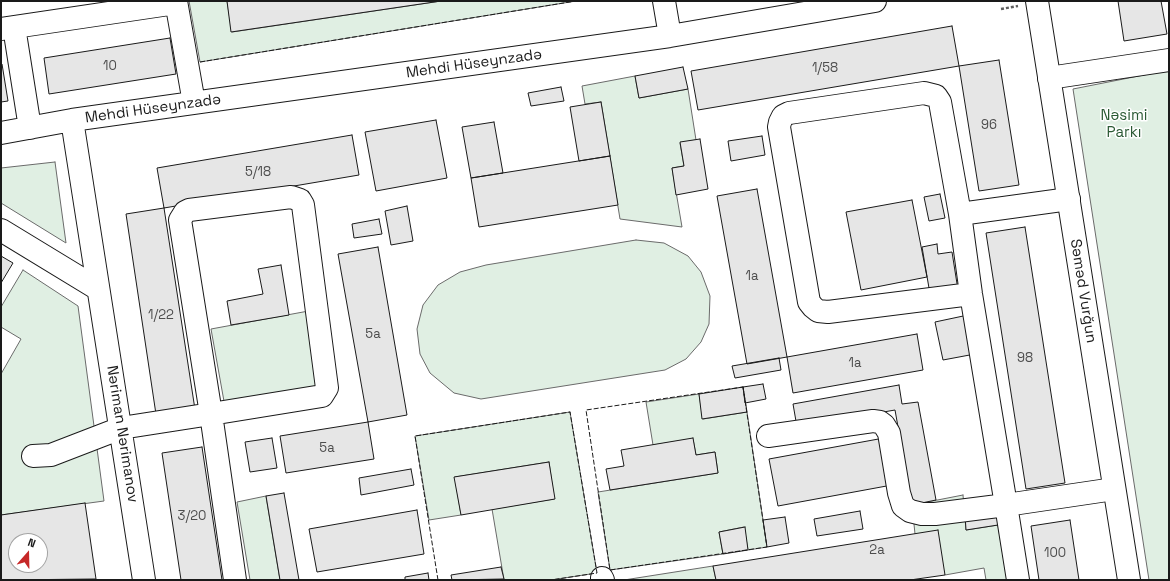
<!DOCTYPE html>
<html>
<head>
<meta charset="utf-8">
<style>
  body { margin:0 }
  #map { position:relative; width:1170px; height:581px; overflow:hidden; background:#fff; font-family:"Space Grotesk",sans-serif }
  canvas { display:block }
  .frame { position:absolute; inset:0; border:2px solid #1a1a1a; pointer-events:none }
  .north { position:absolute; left:8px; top:533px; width:40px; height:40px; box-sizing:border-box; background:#fff; border:1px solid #a3a3a3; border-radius:50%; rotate:20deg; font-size:11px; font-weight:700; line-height:16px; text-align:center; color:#1a1a1a }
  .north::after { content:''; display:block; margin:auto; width:14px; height:18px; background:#c62828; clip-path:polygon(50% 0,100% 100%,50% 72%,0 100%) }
</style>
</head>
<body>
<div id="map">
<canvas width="1170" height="581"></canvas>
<div class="frame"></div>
<div class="north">N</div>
</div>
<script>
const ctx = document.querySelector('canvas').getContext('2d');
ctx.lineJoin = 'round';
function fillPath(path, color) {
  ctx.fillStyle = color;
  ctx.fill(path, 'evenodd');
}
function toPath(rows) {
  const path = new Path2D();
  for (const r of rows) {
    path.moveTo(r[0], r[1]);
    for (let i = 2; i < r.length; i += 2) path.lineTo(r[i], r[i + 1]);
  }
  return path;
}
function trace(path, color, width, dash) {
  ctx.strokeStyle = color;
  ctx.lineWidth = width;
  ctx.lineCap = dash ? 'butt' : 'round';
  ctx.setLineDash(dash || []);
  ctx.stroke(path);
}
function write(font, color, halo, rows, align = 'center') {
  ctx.font = font + ' "Space Grotesk",sans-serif';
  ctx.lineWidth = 3;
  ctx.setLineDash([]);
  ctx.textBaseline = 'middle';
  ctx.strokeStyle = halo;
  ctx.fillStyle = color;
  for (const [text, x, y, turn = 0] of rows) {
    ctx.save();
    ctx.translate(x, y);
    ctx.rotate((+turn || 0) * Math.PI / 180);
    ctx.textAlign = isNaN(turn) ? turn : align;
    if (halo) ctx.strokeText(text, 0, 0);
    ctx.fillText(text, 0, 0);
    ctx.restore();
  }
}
const green = toPath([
  [189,1,227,1,232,32,441,1,576,1,200,62,189,1],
  [1169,70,1169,580,1149,580,1073,89,1169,70],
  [635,76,639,98,688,89,696,140,680,143,684,166,672,168,682,227,620,219,601,102,585,104,582,86,635,76],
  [55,162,66,243,1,203,1,168,55,162],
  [636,240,664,243,688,256,701,272,710,296,709,324,701,342,686,359,665,370,481,399,454,393,430,373,420,354,417,329,423,305,438,285,460,272,486,265,636,240],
  [23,270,78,306,104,501,1,515,1,374,21,339,1,327,1,307,23,270],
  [314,310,332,401,227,418,211,329,314,310],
  [699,394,703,419,747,412,767,547,748,550,744,527,719,532,723,554,610,570,598,492,718,473,715,452,696,455,693,439,653,445,646,402,699,394],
  [570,412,597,573,551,580,504,580,492,509,554,499,549,462,455,477,461,515,429,520,415,436,570,412],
  [963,495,966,530,998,525,1007,580,986,580,984,568,945,575,915,534,912,505,963,495],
  [266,496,280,580,250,580,237,502,266,496],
  [713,566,716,580,624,580,713,566]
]);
const building = toPath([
  [227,1,441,1,231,32,227,1],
  [1118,1,1161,1,1167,34,1124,41,1118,1],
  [952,26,959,66,698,110,691,71,952,26],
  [170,38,176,74,49,94,44,58,170,38],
  [999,60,1019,185,979,191,959,66,999,60],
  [1,64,2,64,8,101,1,102,1,64],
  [683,67,688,89,639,98,635,76,683,67],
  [561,87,564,101,531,106,528,93,561,87],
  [601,102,610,156,579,161,570,107,601,102],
  [436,120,447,178,376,191,365,132,436,120],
  [494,122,503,173,471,178,462,127,494,122],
  [352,135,359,175,164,208,157,168,352,135],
  [762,136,765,155,731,161,728,141,762,136],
  [700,139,708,189,676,195,672,168,684,166,680,142,700,139],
  [610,156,618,205,479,227,471,178,610,156],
  [757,189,787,357,747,364,717,196,757,189],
  [940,194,945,218,929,221,924,197,940,194],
  [912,200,927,277,861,290,846,212,912,200],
  [407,206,413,241,391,245,385,211,407,206],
  [164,208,196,416,157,421,126,214,164,208],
  [379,219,382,234,354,238,352,224,379,219],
  [1025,227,1065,483,1026,489,986,233,1025,227],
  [937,244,938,254,952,252,958,290,930,294,922,247,937,244],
  [378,247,407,415,368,422,338,254,378,247],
  [1,256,13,263,1,283,1,256],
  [281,265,289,315,231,325,227,301,263,294,258,269,281,265],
  [968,315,975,354,943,360,935,322,968,315],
  [917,334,923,370,793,393,787,357,917,334],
  [779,358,781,370,735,378,732,366,779,358],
  [763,384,766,399,745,403,743,387,763,384],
  [899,385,902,404,918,402,936,500,912,505,895,410,797,427,793,404,899,385],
  [743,387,747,412,702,419,699,394,743,387],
  [368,422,374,459,286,473,280,436,368,422],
  [272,438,277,468,250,472,245,442,272,438],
  [693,438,696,455,715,452,718,473,610,490,606,469,624,466,621,450,693,438],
  [884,438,892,485,778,506,769,459,884,438],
  [202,447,222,580,181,580,162,453,202,447],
  [549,462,555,499,461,515,454,477,549,462],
  [411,469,414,485,361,495,359,478,411,469],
  [284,493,299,580,280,580,266,496,284,493],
  [85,503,96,579,1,580,1,515,85,503],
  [16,541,40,541,40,565,16,565,16,541],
  [417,510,424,554,317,572,309,529,417,510],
  [997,510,998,525,966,530,965,515,997,510],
  [860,511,863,529,817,536,814,519,860,511],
  [785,517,789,543,767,547,763,520,785,517],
  [1070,520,1079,580,1039,580,1031,526,1070,520],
  [745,527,748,550,723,554,719,532,745,527],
  [938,530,945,575,910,580,716,580,713,566,938,530],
  [501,567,504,579,452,580,451,575,501,567],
  [428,573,429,580,405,580,405,577,428,573]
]);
const path = toPath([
  [1001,9,1018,6]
]);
const minor = toPath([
  [176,1,194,103],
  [664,1,670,36],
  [14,27,30,128],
  [1,29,176,3],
  [1049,78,1169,60],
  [72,120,144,580],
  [1,133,72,120,670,36,875,1],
  [960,214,1069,199],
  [1,230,98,289],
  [768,436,873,421,880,422,884,425,889,433,899,493,903,506,910,511,922,514,935,514,1006,505,971,294,960,214,940,102,936,96,924,93,789,113,783,116,780,122,779,127,809,302,813,307,818,311,828,312,971,294],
  [33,456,51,455,121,428,211,414,322,396,327,388,303,205,300,200,291,197,189,210,185,212,180,220,211,414,235,580],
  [602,578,603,580],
  [1018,580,1006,505,1114,489]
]);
const major = toPath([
  [1037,1,1129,580]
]);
const fence = toPath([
  [200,62,576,1],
  [743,387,767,547,610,570,586,410,743,387],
  [438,580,415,436,570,412,597,573,551,580]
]);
const numberNames = [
  ["10",110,66],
  ["1/58",825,68],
  ["96",989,125],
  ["5/18",258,172],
  ["1a",752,276],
  ["1/22",161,315],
  ["5a",373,334],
  ["98",1025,358],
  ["1a",855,363],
  ["5a",327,448],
  ["3/20",192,516],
  ["2a",877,550],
  ["100",1055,553]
];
const streetNames = [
  ["Mehdi Hüseynzadə",474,64,-8],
  ["Mehdi Hüseynzadə",153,109,-8],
  ["Səməd Vurğun",1083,291,81],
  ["Nəriman Nərimanov",122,434,81]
];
const parkNames = [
  ["Nəsimi",1124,116],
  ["Parkı",1124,133]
];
fillPath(green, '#e0efe3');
trace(green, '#6a6a6a', 1);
fillPath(building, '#e6e6e6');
trace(building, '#1a1a1a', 1);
trace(minor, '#1a1a1a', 24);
trace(major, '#1a1a1a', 24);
trace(path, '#5f5f5f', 2.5, [3, 2]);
trace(minor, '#fff', 22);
trace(major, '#fff', 22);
trace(fence, '#1a1a1a', 1, [5, 2]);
write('13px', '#4d4d4d', null, numberNames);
write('15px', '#1a1a1a', '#fff', streetNames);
write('15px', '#2b5a34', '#fff', parkNames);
</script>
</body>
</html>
